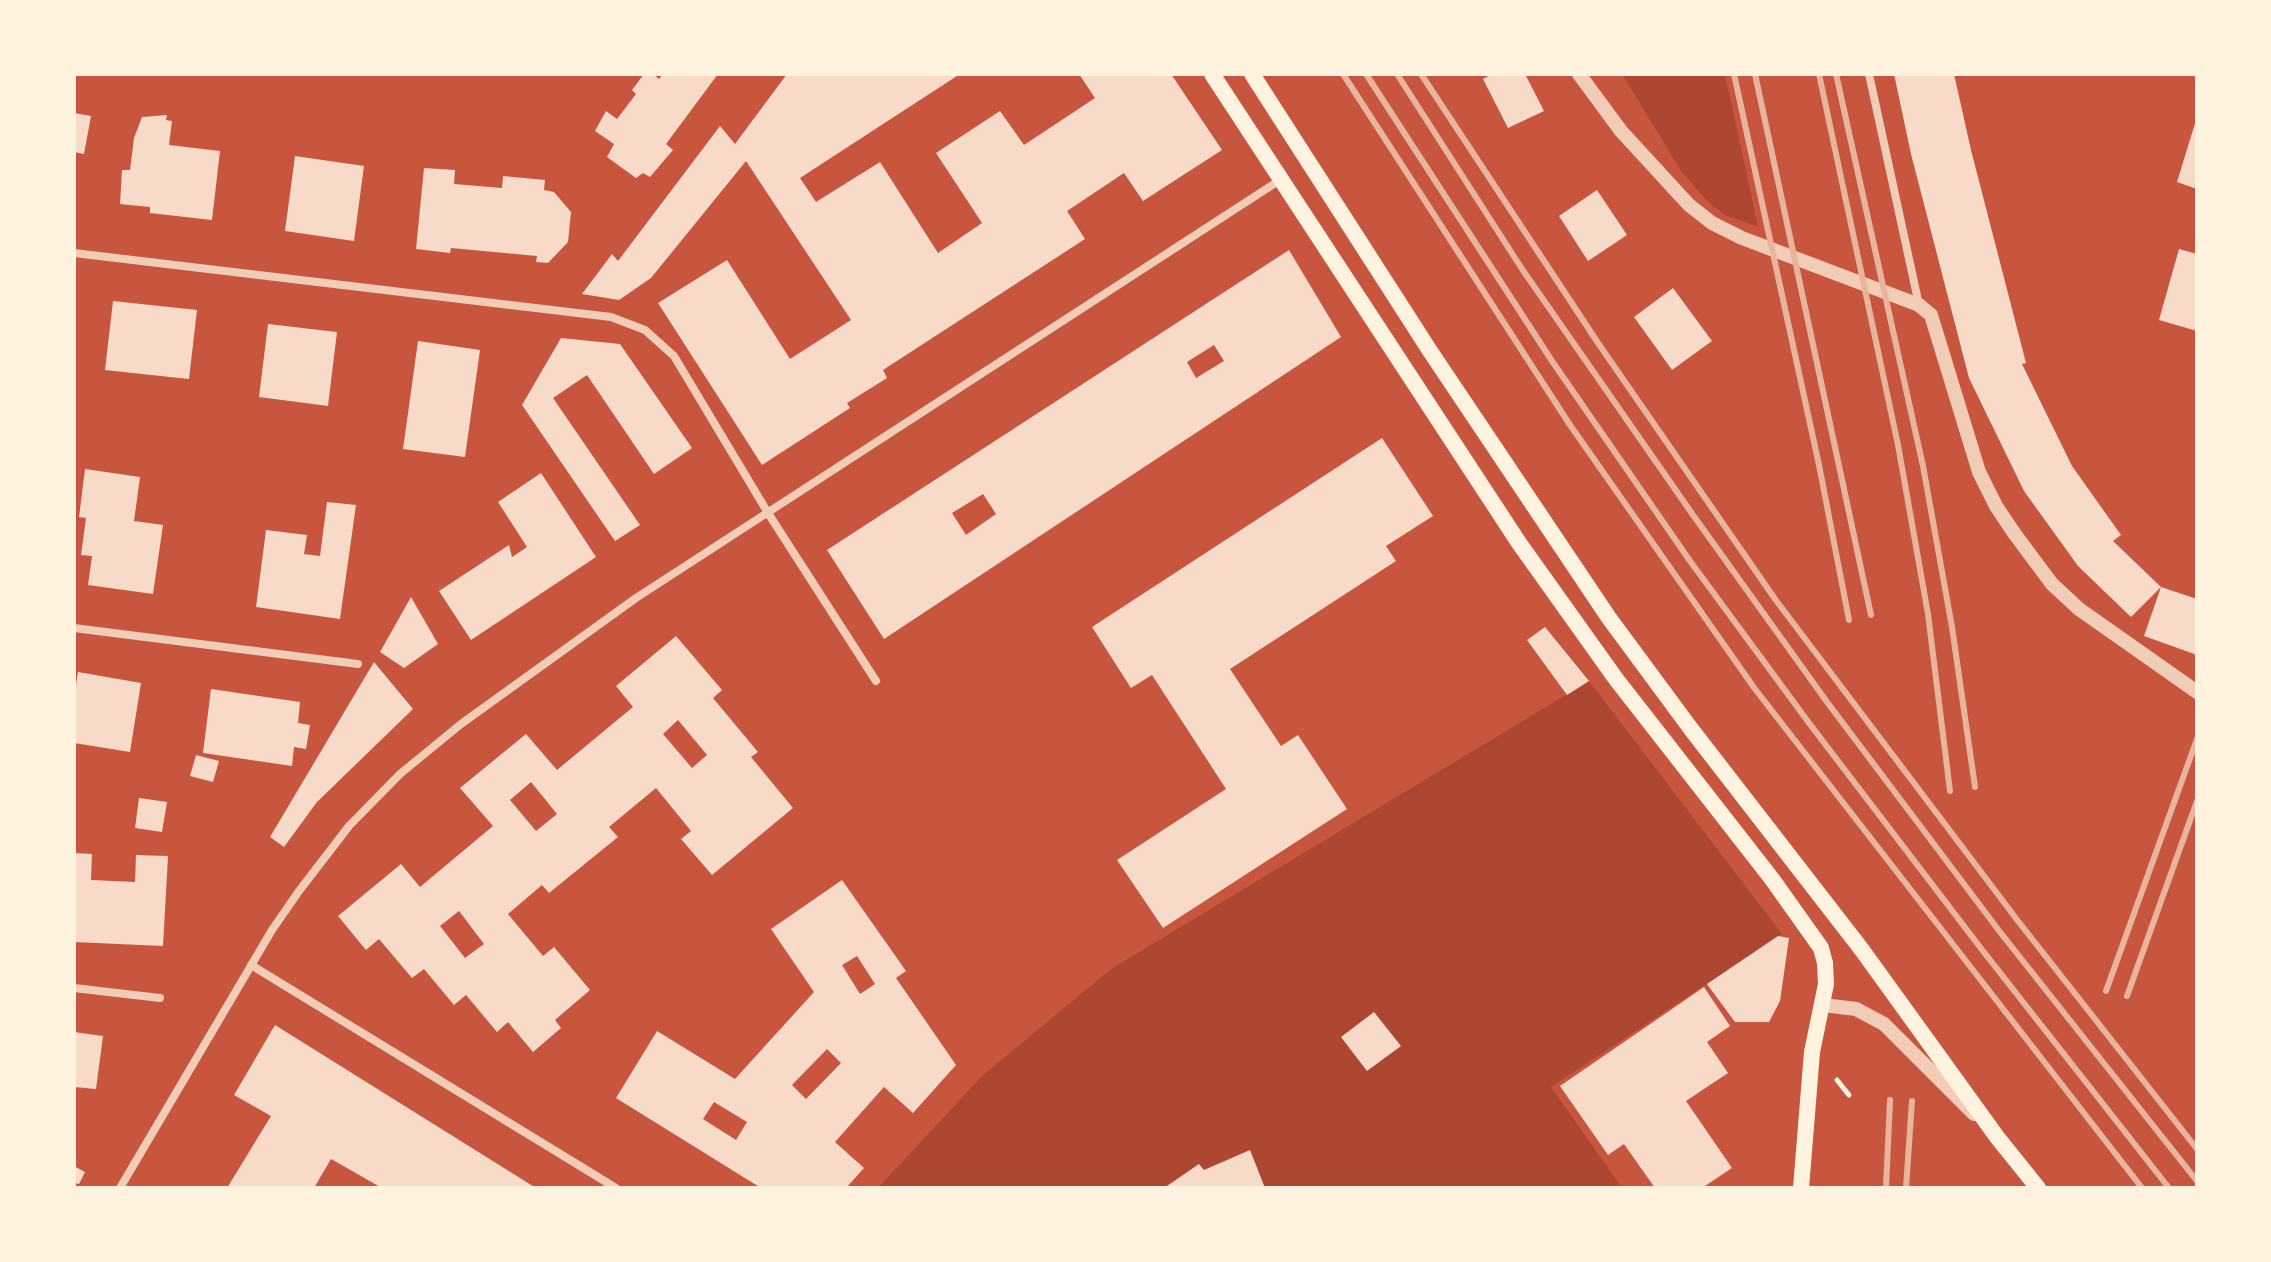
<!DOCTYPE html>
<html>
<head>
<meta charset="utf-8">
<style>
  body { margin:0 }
  #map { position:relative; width:2271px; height:1262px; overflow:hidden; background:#c8553d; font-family:Jost,sans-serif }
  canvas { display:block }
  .frame { position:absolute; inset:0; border:76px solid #fff3e0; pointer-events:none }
</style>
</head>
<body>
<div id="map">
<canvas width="2271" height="1262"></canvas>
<div class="frame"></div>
</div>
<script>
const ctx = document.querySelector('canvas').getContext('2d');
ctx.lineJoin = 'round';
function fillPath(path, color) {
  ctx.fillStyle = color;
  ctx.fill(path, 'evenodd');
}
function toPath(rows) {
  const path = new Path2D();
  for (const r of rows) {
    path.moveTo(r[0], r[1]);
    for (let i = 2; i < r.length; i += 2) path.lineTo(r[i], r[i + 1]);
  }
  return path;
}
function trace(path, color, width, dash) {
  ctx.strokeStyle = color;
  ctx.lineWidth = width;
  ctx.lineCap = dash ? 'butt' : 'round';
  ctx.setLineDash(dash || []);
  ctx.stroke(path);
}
const green = toPath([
  [1622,74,1725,74,1758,227,1725,215,1707,201,1681,171],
  [1589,681,1782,934,1551,1087,1622,1188,878,1188,982,1076,1111,969]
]);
const building = toPath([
  [644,74,653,74,659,79,663,74,718,74,666,144,673,150,650,177,643,173,636,178,607,157,614,144,595,131,606,111,617,119,636,94,632,90],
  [787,74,960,74,800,178,816,202,880,162,938,253,982,223,936,153,1000,111,1024,145,1095,98,1079,74,1171,74,1222,150,1143,201,1124,173,1067,211,1085,239,883,370,887,378,847,403,850,408,762,465,658,303,727,260,790,359,851,320,746,161,651,278,619,300,582,294,612,254,618,261,720,126,735,144],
  [1492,74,1525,74,1544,111,1508,128,1483,79],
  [1894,74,1954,74,1971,150,2026,363,2022,364,2072,466,2121,535,2113,541,2161,587,2197,599,2197,655,2144,636,2161,587,2131,617,2078,566,2024,491,1969,378,1911,154],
  [74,113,91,116,84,154,74,152],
  [167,115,166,120,172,121,169,145,220,151,212,220,150,213,150,207,120,204,122,170,130,170,134,138,142,117],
  [2196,120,2197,120,2197,189,2177,182],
  [295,156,364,166,354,241,285,231],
  [424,168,455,170,454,184,502,188,503,176,545,180,544,190,554,192,571,212,568,242,548,263,536,262,537,256,451,248,450,253,416,249],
  [1597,190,1627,235,1588,261,1559,216],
  [2179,249,2197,254,2197,331,2159,320],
  [1289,250,1341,337,884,639,827,550],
  [1214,345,1224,361,1196,378,1187,362],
  [983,494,996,514,966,535,952,513],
  [1673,288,1712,341,1672,370,1634,317],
  [113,301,197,310,189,379,105,370],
  [268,324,337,332,328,406,259,397],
  [561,338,620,344,692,448,654,474,587,375,553,398,640,525,615,541,522,405],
  [418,341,480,350,465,457,403,449],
  [1382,438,1433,516,1386,546,1396,561,1230,669,1281,746,1298,735,1347,809,1163,928,1117,860,1226,789,1152,675,1131,688,1092,627],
  [85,469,140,477,134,521,163,525,153,594,88,585,92,556,81,555,86,518,79,517],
  [541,473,596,557,471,640,439,591,509,545,512,557,527,547,498,502],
  [327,502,356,505,340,619,256,607,266,530,307,535,304,554,320,556],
  [411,597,438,644,404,668,380,652],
  [1545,627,1589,681,1567,695,1527,640],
  [676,636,722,690,713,698,758,752,751,757,793,808,712,875,681,839,691,831,656,788,609,827,618,837,549,893,542,885,508,914,543,956,554,947,590,990,555,1020,561,1028,533,1052,508,1022,497,1032,466,995,454,1005,424,969,412,978,379,939,366,950,338,916,401,864,420,887,493,826,460,788,526,734,557,770,633,707,616,686],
  [678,720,707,755,692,768,663,734],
  [531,782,557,814,536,831,510,800],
  [459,911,484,944,465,958,440,926],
  [374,662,413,709,317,802,284,847,270,837],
  [78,672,141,683,130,752,74,743,74,697],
  [211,689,300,702,298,723,310,725,306,749,294,747,292,766,203,753],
  [196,755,219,761,213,782,190,776],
  [139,798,167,802,162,832,135,828],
  [74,853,92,854,91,880,135,882,136,855,168,856,163,946,74,942],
  [842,880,906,971,896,978,956,1065,913,1113,884,1087,835,1142,864,1168,846,1188,761,1188,616,1098,657,1031,735,1079,814,992,771,929],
  [857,956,875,984,860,994,842,965],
  [827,1049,841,1063,806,1099,792,1085],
  [714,1102,747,1122,736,1140,703,1119],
  [1778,936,1789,938,1780,1001,1769,1022,1735,1022,1707,984],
  [1704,987,1730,1026,1707,1042,1728,1073,1686,1101,1732,1168,1702,1188,1655,1188,1624,1144,1608,1155,1560,1086],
  [1374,1012,1401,1046,1367,1071,1341,1037],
  [275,1025,536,1188,382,1188,331,1159,314,1188,227,1188,271,1116,234,1095],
  [74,1032,103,1036,96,1089,74,1087],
  [1250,1150,1265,1188,1164,1188,1199,1164,1204,1170],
  [74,1166,85,1172,79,1184,74,1183]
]);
const path = toPath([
  [1837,1080,1849,1095]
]);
const minor = toPath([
  [1869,74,1919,305],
  [74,253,611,317,645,330,674,356,768,513,876,681],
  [74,628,358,664],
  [251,965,616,1188],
  [74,988,160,998],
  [120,1188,272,930,299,891,349,826,400,774,461,724,636,598,1280,180]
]);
const tertiary = toPath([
  [1579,74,1621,131,1689,205,1712,223,1742,238,1919,305,1931,315,1979,472,1996,506,2014,533,2052,584,2079,609,2197,692],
  [1823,1005,1856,1009,1884,1024,1974,1114]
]);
const secondary = toPath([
  [1212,74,1519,543,1616,679,1772,879,1821,948,1825,963,1826,984,1812,1052,1801,1188],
  [1252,74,1430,351,1609,618,1691,729,1862,950,1997,1137,2038,1188]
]);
const rail = toPath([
  [1343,74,1570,425,1755,689,2142,1188],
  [1366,74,1552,361,1690,561,1809,723,1983,951,2169,1188],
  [1397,74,1522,269,1693,515,1827,702,2000,932,2197,1181],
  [1421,74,1598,343,1775,599,2018,921,2197,1149],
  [1734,74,1819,465,1849,620],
  [1755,74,1871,615],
  [1819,74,1898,445,1928,614,1950,791],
  [1836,74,1923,466,1952,627,1975,787],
  [2106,991,2197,739],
  [2127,996,2197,801],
  [1886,1188,1890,1100],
  [1906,1188,1912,1101]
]);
fillPath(green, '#ae4732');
fillPath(building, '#f7dbc8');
trace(path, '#fff3e0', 5);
trace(minor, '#f1ccb7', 8);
trace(tertiary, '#f1ccb7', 14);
trace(secondary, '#fff3e0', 16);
trace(rail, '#e9b49f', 6);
</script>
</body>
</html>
